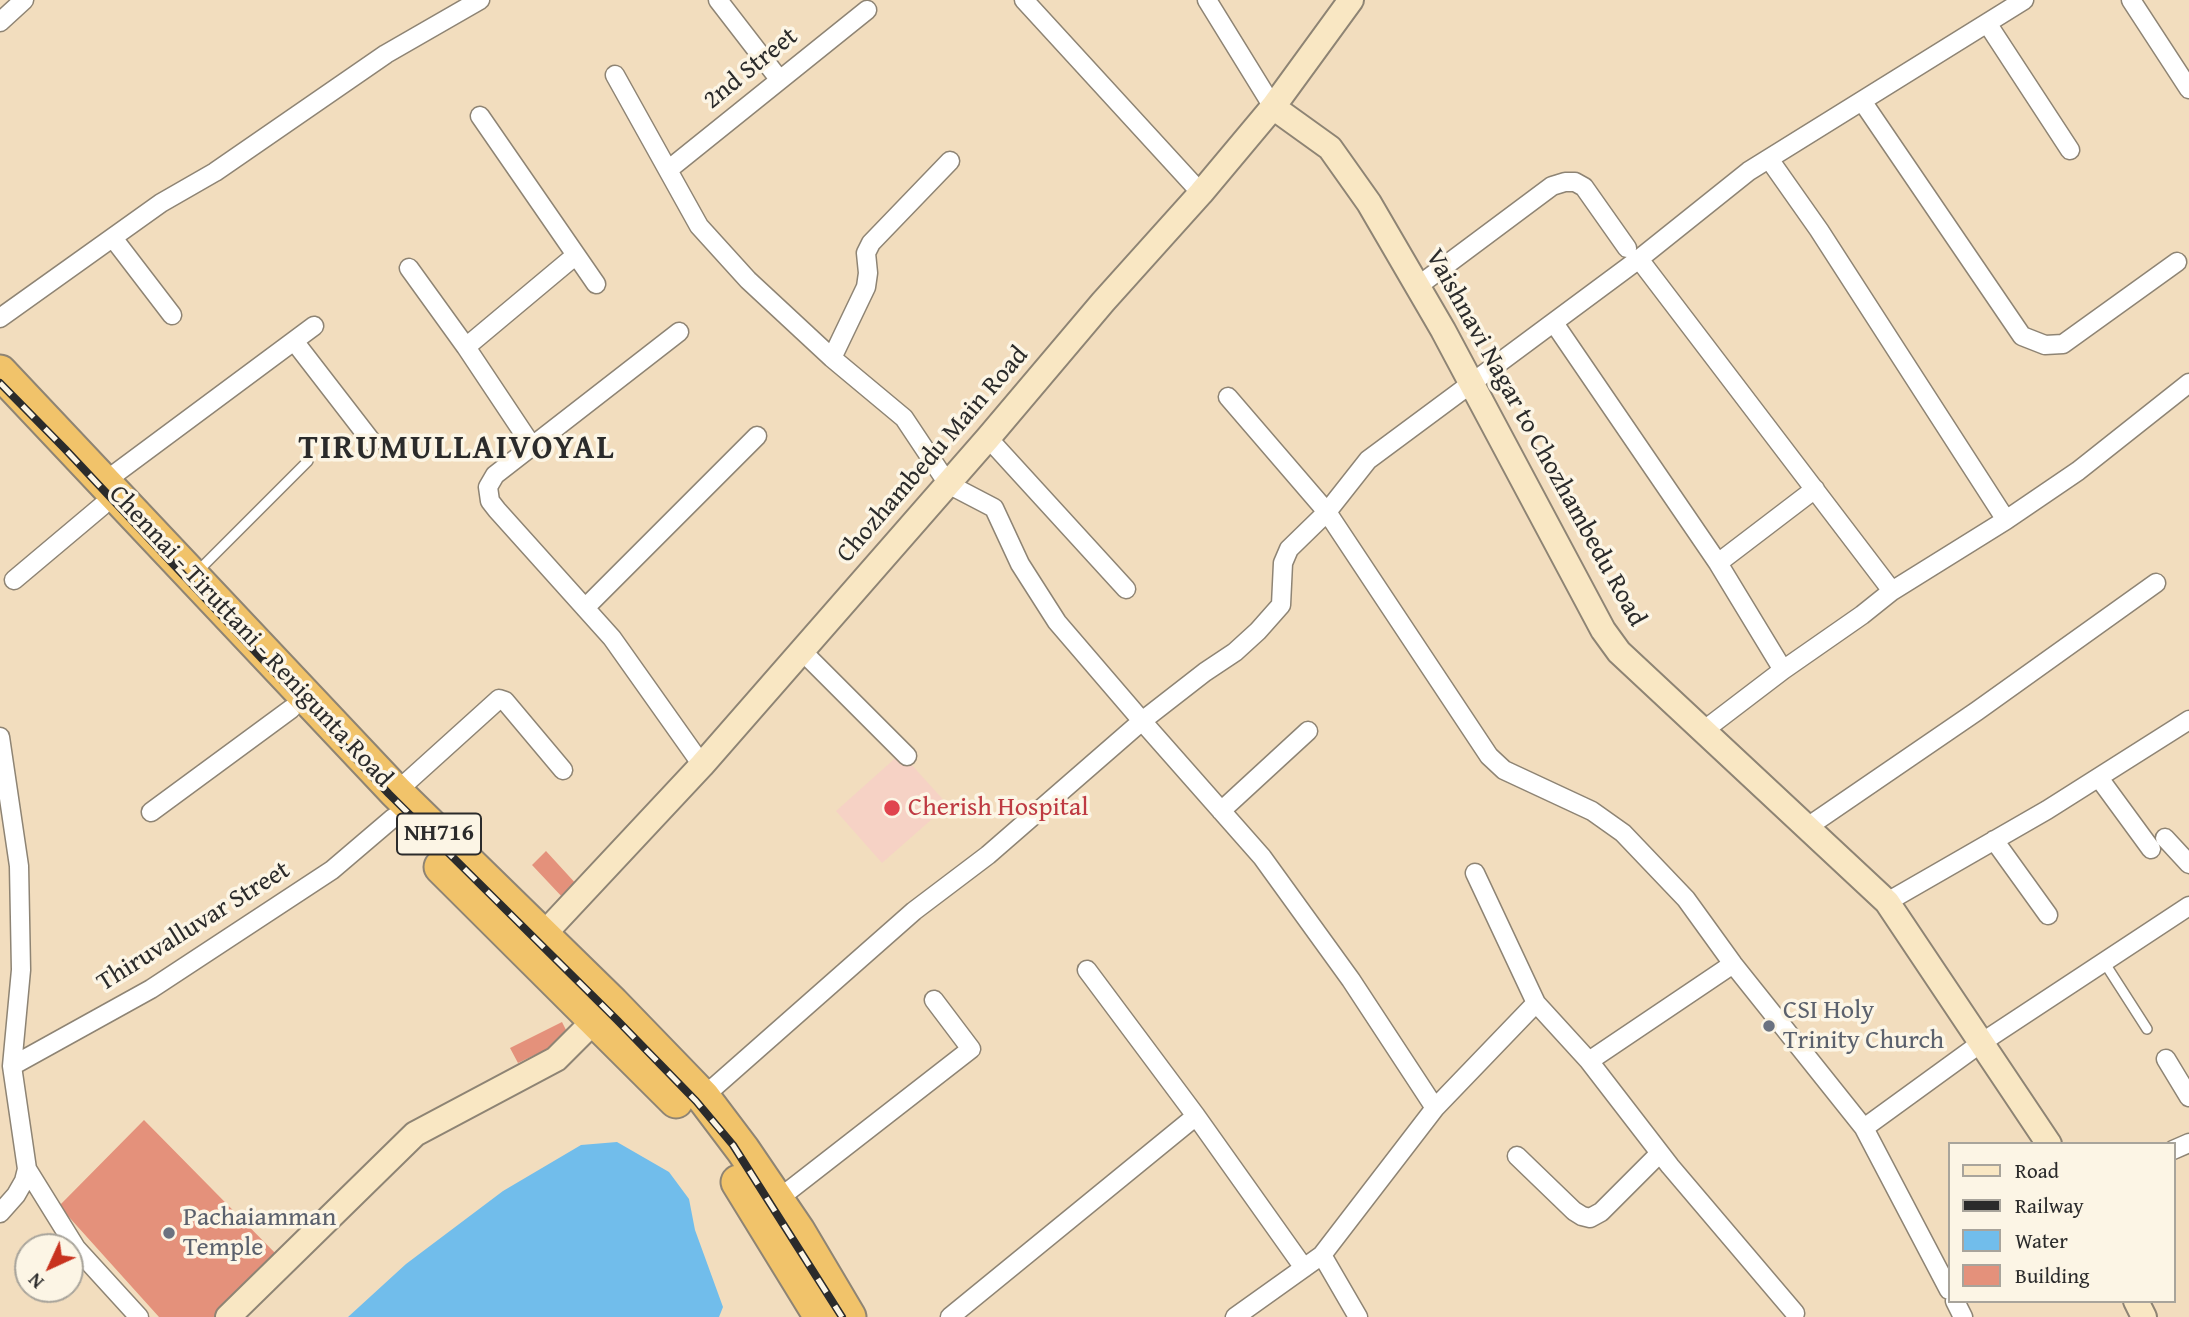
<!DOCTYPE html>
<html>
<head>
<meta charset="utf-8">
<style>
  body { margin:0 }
  #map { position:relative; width:2189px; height:1317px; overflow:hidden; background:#f2ddbe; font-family:"Gentium Book Plus",serif }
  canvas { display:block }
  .legend { position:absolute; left:1948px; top:1142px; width:228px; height:161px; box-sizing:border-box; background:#fcf5e5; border:2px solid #a8a49b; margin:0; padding:9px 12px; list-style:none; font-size:21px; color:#2b2b2b }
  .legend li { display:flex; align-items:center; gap:14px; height:35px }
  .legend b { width:35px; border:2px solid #a8a49b }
  .north { position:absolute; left:14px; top:1233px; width:70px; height:70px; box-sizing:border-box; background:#fcf5e5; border:2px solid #a8a49b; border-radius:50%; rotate:225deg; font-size:19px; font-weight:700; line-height:28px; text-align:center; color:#2b2b2b }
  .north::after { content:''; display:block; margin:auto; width:24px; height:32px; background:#c8321e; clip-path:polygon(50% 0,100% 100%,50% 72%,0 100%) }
</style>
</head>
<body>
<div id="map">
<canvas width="2189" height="1317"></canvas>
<ul class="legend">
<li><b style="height:9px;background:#f9e7c3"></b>Road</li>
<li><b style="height:9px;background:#2b2b2b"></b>Railway</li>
<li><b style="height:19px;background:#71bdeb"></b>Water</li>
<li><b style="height:19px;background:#e4917b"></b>Building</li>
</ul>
<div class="north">N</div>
</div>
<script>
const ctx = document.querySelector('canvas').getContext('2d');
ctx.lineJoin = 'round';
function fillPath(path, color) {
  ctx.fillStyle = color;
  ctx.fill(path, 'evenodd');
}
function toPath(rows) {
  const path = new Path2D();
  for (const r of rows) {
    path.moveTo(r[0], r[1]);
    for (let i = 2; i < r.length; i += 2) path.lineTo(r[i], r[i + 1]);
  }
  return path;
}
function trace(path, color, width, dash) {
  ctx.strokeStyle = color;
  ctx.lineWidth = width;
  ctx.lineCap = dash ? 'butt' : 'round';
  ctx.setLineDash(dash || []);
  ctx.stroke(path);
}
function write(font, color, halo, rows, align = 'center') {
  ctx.font = font + ' "Gentium Book Plus",serif';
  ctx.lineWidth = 7;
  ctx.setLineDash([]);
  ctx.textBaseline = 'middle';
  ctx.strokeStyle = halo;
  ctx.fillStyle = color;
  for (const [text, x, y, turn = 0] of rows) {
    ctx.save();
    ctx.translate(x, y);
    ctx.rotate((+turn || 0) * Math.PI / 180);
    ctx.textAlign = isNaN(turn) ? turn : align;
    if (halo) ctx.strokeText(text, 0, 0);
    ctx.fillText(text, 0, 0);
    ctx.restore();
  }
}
const built = toPath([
  [901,753,948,805,882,863,836,811]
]);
const water = toPath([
  [617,1142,669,1172,689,1199,695,1230,723,1307,719,1317,348,1317,406,1264,503,1191,581,1145]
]);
const building = toPath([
  [546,851,578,886,564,899,532,865],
  [562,1022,570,1038,518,1063,510,1048],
  [144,1120,281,1259,219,1317,159,1317,59,1206]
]);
const lane = toPath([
  [197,572,308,461],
  [2104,962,2147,1029]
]);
const street = toPath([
  [718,0,779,79],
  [1024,0,1201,193],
  [1207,0,1273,107],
  [2131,0,2189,89],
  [0,22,24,0],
  [1987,23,2070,150],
  [615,75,699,226,748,280,832,358,904,418,948,484,994,508,1020,564,1057,622,1142,721,1205,672,1235,652,1258,631,1281,605,1283,563,1289,549,1327,512,1368,460,1639,259,1749,171,2024,0],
  [1862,101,2022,336,2045,345,2063,344,2177,262],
  [1769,159,1819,230,2006,520],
  [668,170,867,10],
  [113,238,172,315],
  [576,255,596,284],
  [1639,259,1892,591,2006,520,2078,471,2189,383],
  [409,268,466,347,532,446],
  [1418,286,1552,186,1565,182,1575,182,1584,187,1627,248],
  [0,318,161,203,215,172,386,54,480,0],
  [1554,323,1718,563,1783,670],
  [679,332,495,475,488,487,490,501,497,510,612,638,702,765],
  [294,341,372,442],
  [466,347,576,255,480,116],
  [832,358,866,287,868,273,866,253,871,243,950,161],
  [1228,397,1327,512,1489,756,1504,770,1592,811,1623,833,1686,899,1733,964,1864,1128,1949,1290],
  [988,438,1126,589],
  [104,482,314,326],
  [1718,563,1815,489],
  [14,580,102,506],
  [585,608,757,436],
  [802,651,907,756],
  [1703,731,1783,670,1862,615,1892,591],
  [0,737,19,866,21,970,12,1066,27,1169,24,1181,16,1195,0,1213],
  [2099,778,2151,849],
  [396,792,499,699,505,701,563,770],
  [1221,811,1308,731],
  [151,812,291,709],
  [1806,828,1977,711,2156,583],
  [2165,838,2189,864],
  [1994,840,2048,915],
  [1475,873,1536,1003],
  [1887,902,2047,810,2189,720],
  [1087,970,1196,1116,1304,1268],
  [2166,1059,2189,1097],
  [1589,1061,1733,964],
  [12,1066,151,989,332,870,393,818],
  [703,1097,914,911,988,855,1142,721,1262,857,1351,980,1435,1108,1322,1255,1235,1317],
  [1435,1108,1536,1003,1589,1061,1670,1166,1795,1313],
  [1864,1128,1981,1043,2189,906],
  [2173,1150,2189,1143],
  [1517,1156,1574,1211,1582,1216,1590,1218,1601,1212,1660,1153],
  [27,1169,76,1248,139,1317],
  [777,1200,971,1049,934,1000],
  [1322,1255,1358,1317],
  [1955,1301,1963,1317],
  [950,1317,1196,1116]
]);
const secondary = toPath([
  [1273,107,1330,148,1369,203,1443,330,1603,630,1619,652,1887,902,2049,1144],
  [543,935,702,765,988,438,1103,302,1201,193,1273,107,1351,0],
  [2136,1301,2144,1317],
  [228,1317,415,1134,556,1059,607,1008]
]);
const highway = toPath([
  [0,372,396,792,612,1003,703,1097,743,1150,798,1231,849,1317],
  [441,867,676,1101],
  [738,1182,821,1317]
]);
const rail = toPath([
  [0,383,65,449,389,794,617,1020,696,1101,733,1145,842,1317]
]);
const markers = [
  [892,808,9,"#e0444e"],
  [1769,1026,7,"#6b7280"],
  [169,1233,7,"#6b7280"]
];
const shields = [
  [439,834,84]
];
const shieldNames = [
  ["NH716",439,834]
];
const streetNames = [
  ["2nd Street",751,69,-39],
  ["Vaishnavi Nagar to Chozhambedu Road",1535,438,61],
  ["Chozhambedu Main Road",933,455,-49],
  ["Chennai - Tiruttani - Renigunta Road",250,637,47],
  ["Thiruvalluvar Street",194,927,-32]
];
const healthNames = [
  ["Cherish Hospital",908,808]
];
const worshipNames = [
  ["CSI Holy",1783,1011],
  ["Trinity Church",1783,1041],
  ["Pachaiamman",183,1218],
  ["Temple",183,1248]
];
const districtNames = [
  ["TIRUMULLAIVOYAL",457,450]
];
fillPath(built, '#f6d2c5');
fillPath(water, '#71bdeb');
fillPath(building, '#e4917b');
trace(lane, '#8e8474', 12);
trace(street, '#8e8474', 21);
trace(secondary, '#8e8474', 28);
trace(highway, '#8e8474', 37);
trace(lane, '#fff', 9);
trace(street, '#fff', 18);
trace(secondary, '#f9e7c3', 24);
trace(highway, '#f1c36a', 33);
trace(rail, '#2b2b2b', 8);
trace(rail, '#fcf5e5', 5, [16]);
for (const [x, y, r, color] of markers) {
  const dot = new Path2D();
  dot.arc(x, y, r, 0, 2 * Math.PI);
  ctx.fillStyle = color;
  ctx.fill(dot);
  trace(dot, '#fcf5e5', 2.5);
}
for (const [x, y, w] of shields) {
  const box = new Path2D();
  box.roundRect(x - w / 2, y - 20.5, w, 41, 5);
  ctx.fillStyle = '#fcf5e5';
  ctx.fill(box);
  trace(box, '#2b2b2b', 2);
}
write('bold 24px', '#2b2b2b', null, shieldNames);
write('26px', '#2b2b2b', '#fcf5e5', streetNames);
write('26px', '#be3a42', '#fcf5e5', healthNames, 'left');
write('26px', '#5b616d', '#fcf5e5', worshipNames, 'left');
ctx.letterSpacing = '2px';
write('bold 33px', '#2b2b2b', '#fcf5e5', districtNames);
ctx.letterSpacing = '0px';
</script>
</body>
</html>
